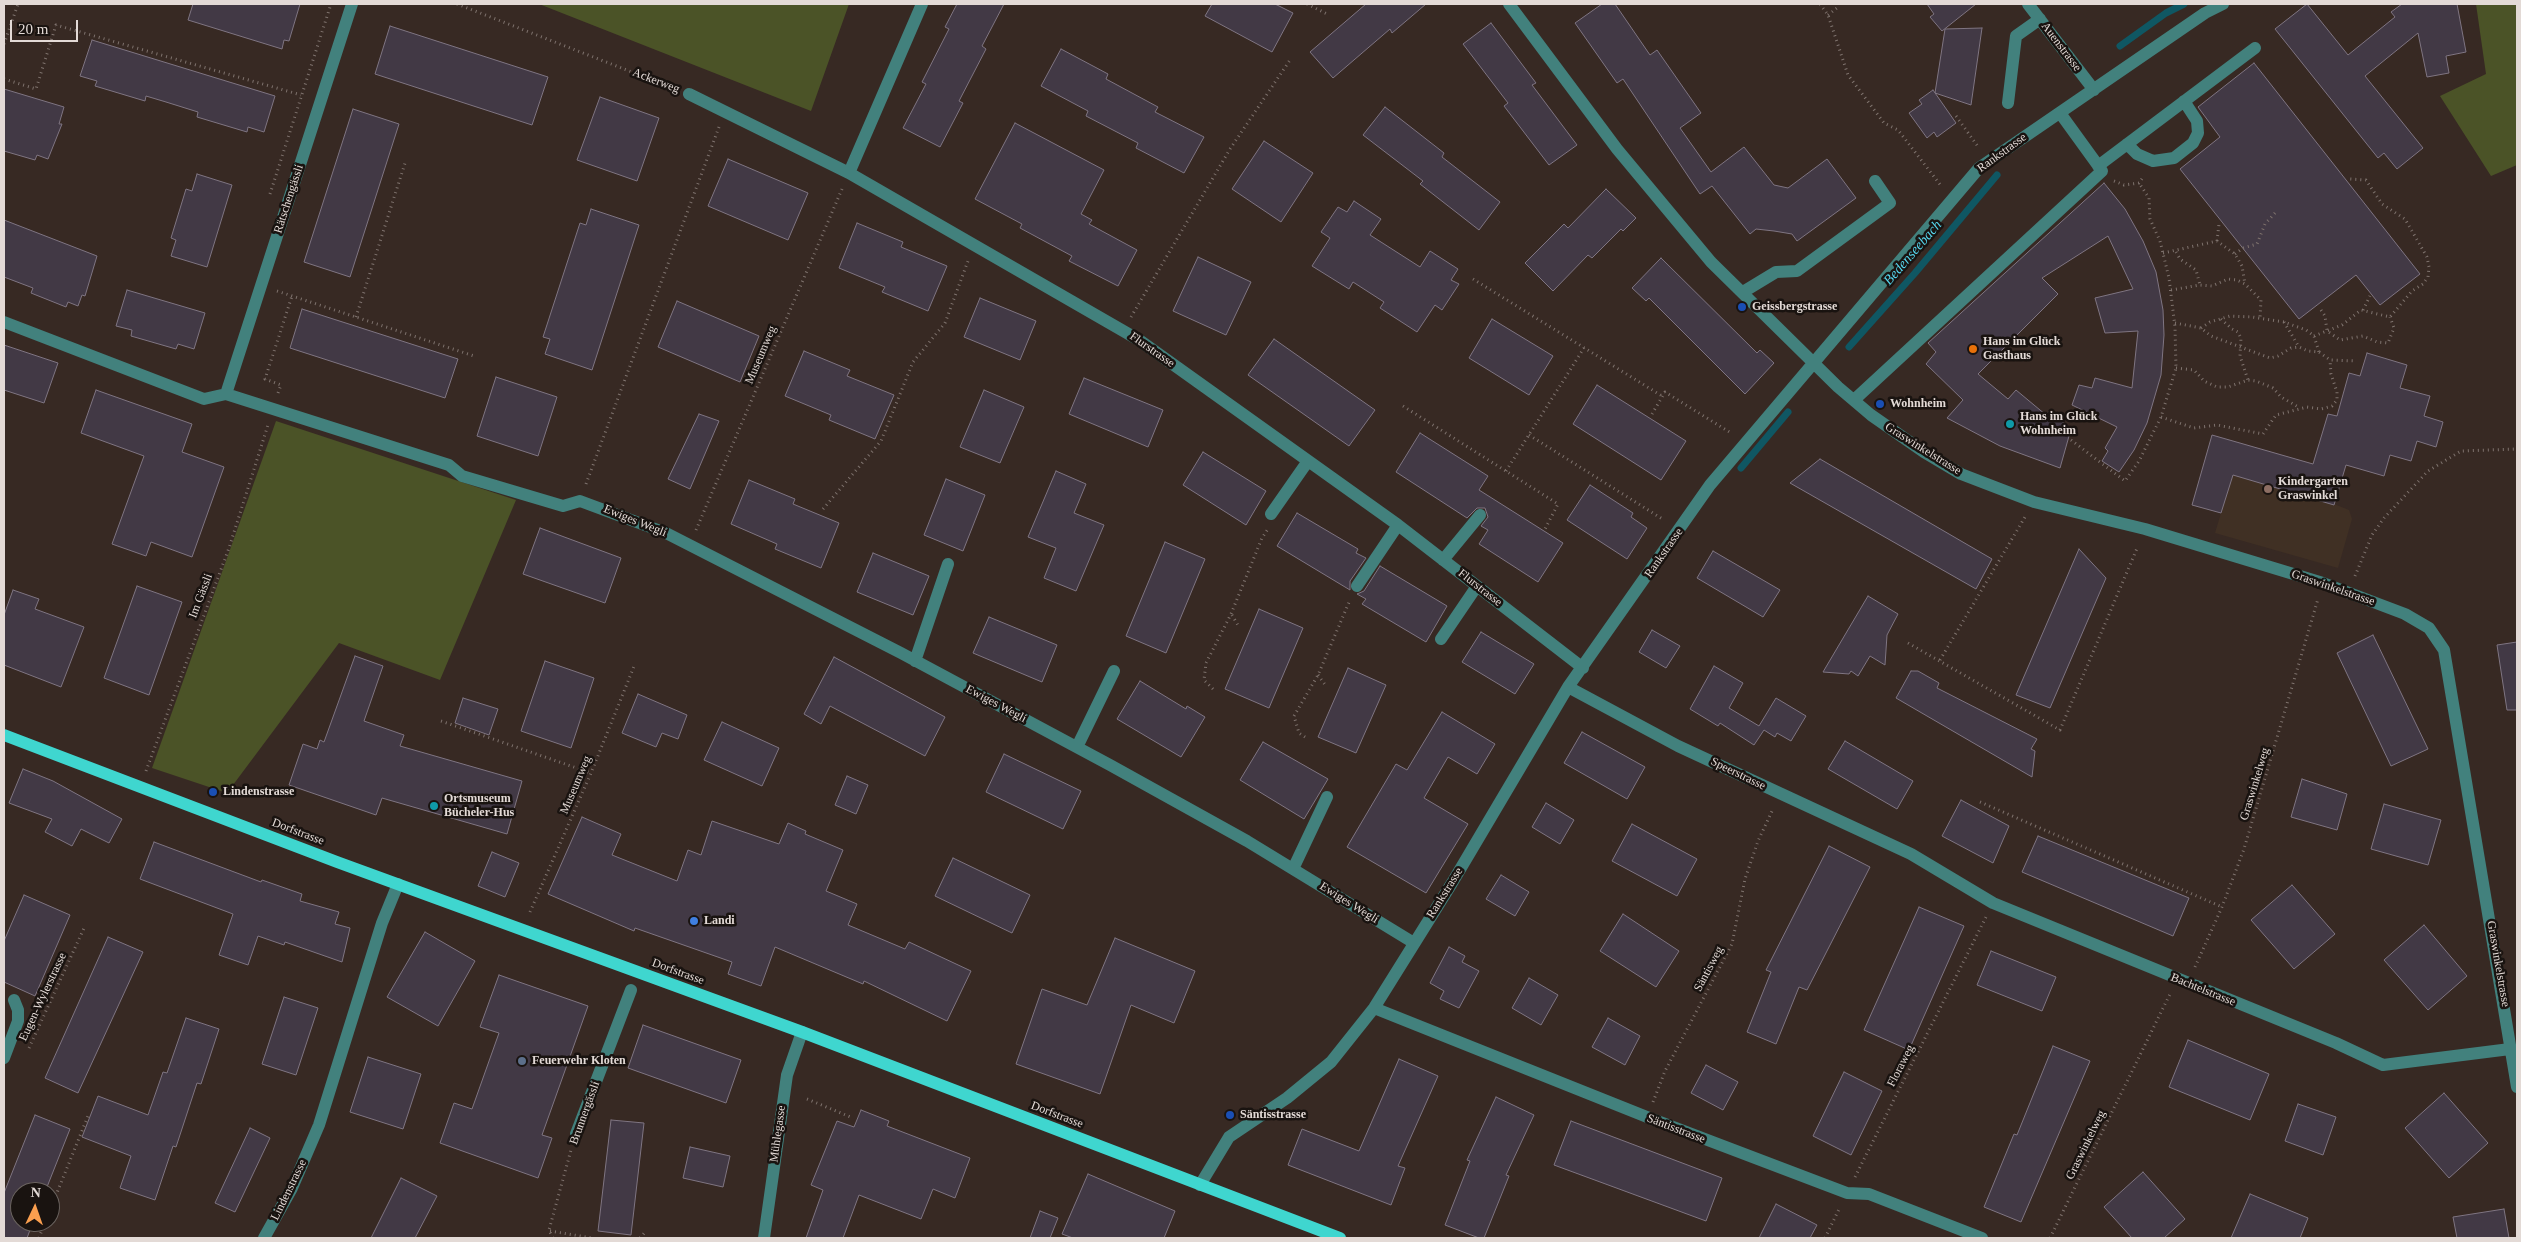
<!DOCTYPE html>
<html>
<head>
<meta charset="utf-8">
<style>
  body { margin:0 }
  #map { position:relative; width:2521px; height:1242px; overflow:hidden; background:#372923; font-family:Georgia,serif }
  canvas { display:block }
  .frame { position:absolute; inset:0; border:5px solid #e3dad6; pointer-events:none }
  .north { position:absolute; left:10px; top:1182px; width:50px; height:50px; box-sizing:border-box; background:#191310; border:1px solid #6a635f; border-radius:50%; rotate:3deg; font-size:14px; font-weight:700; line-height:20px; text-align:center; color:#e3dad6 }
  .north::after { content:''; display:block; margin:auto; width:18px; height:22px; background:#fa9f4f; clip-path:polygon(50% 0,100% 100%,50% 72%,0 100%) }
  .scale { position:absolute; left:10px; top:20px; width:68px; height:22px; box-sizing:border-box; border:2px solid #e3dad6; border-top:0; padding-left:6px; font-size:15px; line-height:18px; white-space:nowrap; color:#e3dad6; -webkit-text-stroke:4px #191310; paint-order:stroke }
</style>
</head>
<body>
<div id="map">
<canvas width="2521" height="1242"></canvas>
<div class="frame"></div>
<div class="north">N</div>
<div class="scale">20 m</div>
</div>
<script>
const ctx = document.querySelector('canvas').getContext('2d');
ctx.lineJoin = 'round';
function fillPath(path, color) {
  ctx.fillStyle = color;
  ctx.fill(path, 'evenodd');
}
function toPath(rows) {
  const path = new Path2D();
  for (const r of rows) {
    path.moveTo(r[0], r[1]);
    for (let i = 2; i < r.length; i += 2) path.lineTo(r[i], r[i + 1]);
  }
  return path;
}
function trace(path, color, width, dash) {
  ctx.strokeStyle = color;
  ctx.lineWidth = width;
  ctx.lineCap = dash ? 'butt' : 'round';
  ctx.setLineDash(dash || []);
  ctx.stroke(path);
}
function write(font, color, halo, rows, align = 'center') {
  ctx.font = font + ' Georgia,serif';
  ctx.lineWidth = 5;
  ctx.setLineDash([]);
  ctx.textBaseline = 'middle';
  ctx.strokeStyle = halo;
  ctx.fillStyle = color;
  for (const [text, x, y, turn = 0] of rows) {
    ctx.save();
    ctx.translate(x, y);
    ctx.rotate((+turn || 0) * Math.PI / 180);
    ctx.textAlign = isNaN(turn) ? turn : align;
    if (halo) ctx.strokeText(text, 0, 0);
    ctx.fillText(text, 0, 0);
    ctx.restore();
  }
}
const education = toPath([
  [2212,435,2344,473,2334,504,2349,510,2352,519,2338,568,2215,533,2221,513,2192,505]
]);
const green = toPath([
  [539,4,849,4,811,111],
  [2476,4,2517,4,2517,165,2491,176,2440,96,2486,74],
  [276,421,516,500,440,680,339,643,227,793,152,768]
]);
const stream = toPath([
  [2120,46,2166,13,2184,4],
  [1849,347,1915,273,1997,175],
  [1741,468,1788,412]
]);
const building = toPath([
  [193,4,300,4,289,41,284,40,282,49,188,20,193,4],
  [957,4,1004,4,982,46,986,49,959,101,963,103,940,147,903,128,926,84,922,82,949,29,945,27,957,4],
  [1212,4,1275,4,1293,13,1272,52,1205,16,1212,4],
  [1366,4,1426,4,1392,33,1390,29,1333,78,1310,52,1366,4],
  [1602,4,1615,4,1650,55,1657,50,1701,113,1680,128,1711,172,1744,147,1774,185,1788,188,1827,159,1856,198,1797,241,1792,234,1774,231,1756,229,1750,234,1712,186,1700,194,1623,79,1617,83,1575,23,1602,4],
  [1927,4,1976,4,1942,31,1930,17,1934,14,1927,4],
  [2307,4,2348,55,2395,17,2391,12,2402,4,2457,4,2466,52,2446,56,2449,73,2427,77,2418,33,2365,76,2423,148,2397,169,2384,153,2378,158,2275,29,2307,4],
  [1491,23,1536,83,1532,85,1577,145,1549,165,1504,106,1508,103,1463,44,1491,23],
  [390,26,548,77,532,125,375,74,390,26],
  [1982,28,1971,105,1935,93,1945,29,1982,28],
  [92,40,275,96,264,132,248,127,247,132,197,117,198,112,166,102,146,96,145,101,95,86,97,81,80,76,92,40],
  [1061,49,1108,74,1106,79,1158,107,1155,112,1204,137,1184,173,1136,148,1138,143,1086,116,1088,111,1041,86,1061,49],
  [2254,63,2420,274,2380,305,2356,275,2299,319,2180,169,2220,137,2198,107,2254,63],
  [4,89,64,107,59,124,62,124,48,159,37,155,35,160,4,151,4,89],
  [1933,90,1956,123,1937,137,1934,132,1927,138,1909,113,1922,104,1919,100,1933,90],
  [600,97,659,118,637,181,577,160,600,97],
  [1385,107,1444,153,1442,157,1500,202,1479,230,1420,184,1423,181,1363,135,1385,107],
  [353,109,399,124,350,277,304,262,353,109],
  [1015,123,1104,170,1081,214,1092,220,1089,224,1137,250,1118,286,1069,261,1072,256,1020,228,1022,224,975,199,1015,123],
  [1264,141,1313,173,1281,222,1232,189,1264,141],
  [728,159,808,193,788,240,708,206,728,159],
  [197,174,232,185,207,267,171,256,176,240,171,238,186,189,192,191,197,174],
  [2104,183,2125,209,2143,241,2156,272,2163,310,2164,335,2161,375,2147,423,2134,450,2119,472,2102,461,2108,451,2105,448,2117,427,2072,405,2079,385,2092,388,2095,378,2132,388,2138,331,2105,333,2095,298,2133,289,2108,236,2042,278,2058,294,1978,374,2008,399,2016,390,2046,415,2049,411,2071,429,2060,468,2000,446,1947,418,1963,400,1926,364,1936,352,1928,343,2104,183],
  [1606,189,1636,218,1623,231,1621,229,1592,258,1588,255,1553,291,1525,263,1564,224,1568,228,1606,189],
  [1354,201,1381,219,1370,235,1420,267,1430,251,1458,269,1451,280,1459,284,1442,310,1435,305,1417,332,1380,308,1384,302,1353,282,1349,289,1312,266,1330,238,1321,232,1338,207,1347,212,1354,201],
  [591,209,639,225,592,370,545,354,550,339,543,337,580,223,586,225,591,209],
  [4,220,97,256,85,296,82,295,78,306,68,302,66,307,31,293,33,288,4,277,4,220],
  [857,223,903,242,901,247,947,266,928,311,882,292,885,287,839,268,857,223],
  [1198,257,1251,282,1226,335,1173,311,1198,257],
  [1661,258,1757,353,1760,350,1774,363,1745,394,1649,298,1646,301,1632,288,1661,258],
  [127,290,205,313,194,349,178,344,176,349,131,336,132,330,116,326,127,290],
  [980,298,1036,321,1020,360,964,337,980,298],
  [677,301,759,336,740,382,658,347,677,301],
  [302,309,458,359,445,398,290,348,302,309],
  [1492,319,1553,356,1529,395,1469,358,1492,319],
  [1274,339,1375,410,1349,446,1248,375,1274,339],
  [4,345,58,363,44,403,4,390,4,345],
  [804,351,850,370,847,376,894,395,875,439,829,420,831,415,785,396,804,351],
  [2367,353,2407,365,2400,388,2430,396,2424,416,2443,422,2436,447,2417,441,2411,461,2390,455,2384,476,2346,465,2334,505,2233,475,2221,513,2192,505,2212,435,2313,464,2328,414,2337,416,2349,373,2360,376,2367,353],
  [496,377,557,397,538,456,477,436,496,377],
  [1084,378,1163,410,1148,447,1069,414,1084,378],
  [1597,385,1686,441,1661,480,1573,424,1597,385],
  [96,390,192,424,182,452,224,467,192,557,151,542,146,556,112,544,144,456,81,433,96,390],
  [984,390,1024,407,1000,463,960,447,984,390],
  [699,414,719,421,690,489,668,479,699,414],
  [1420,433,1488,476,1479,490,1563,543,1538,582,1479,544,1488,530,1481,526,1488,517,1485,508,1477,508,1467,518,1396,472,1420,433],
  [1203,452,1266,491,1246,525,1183,485,1203,452],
  [1820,459,1992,559,1976,589,1790,483,1820,459],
  [1056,471,1086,484,1074,513,1104,525,1076,591,1044,578,1056,548,1028,537,1056,471],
  [946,479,985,495,963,551,924,535,946,479],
  [749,480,795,499,793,504,839,523,821,568,775,549,777,544,731,524,749,480],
  [1590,485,1633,513,1631,517,1647,528,1627,559,1567,520,1590,485],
  [1297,513,1358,549,1356,553,1366,558,1350,581,1350,590,1277,546,1297,513],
  [540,528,621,558,605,603,523,574,540,528],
  [1165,542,1205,559,1166,653,1126,636,1165,542],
  [2079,549,2106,578,2050,708,2016,695,2079,549],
  [1713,551,1780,590,1763,617,1697,578,1713,551],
  [873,553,929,576,913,615,857,592,873,553],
  [1380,566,1447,606,1426,642,1362,604,1366,599,1357,594,1364,591,1380,566],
  [137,586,182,602,149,695,104,678,137,586],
  [13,590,39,599,35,609,84,627,61,687,4,665,4,615,13,590],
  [1868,596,1898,614,1887,635,1885,665,1870,656,1858,676,1851,671,1849,674,1823,672,1868,596],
  [1259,609,1303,628,1269,708,1225,689,1259,609],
  [989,617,1057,645,1042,682,973,653,989,617],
  [1652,630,1680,646,1666,668,1639,652,1652,630],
  [1481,632,1534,664,1515,694,1462,662,1481,632],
  [2373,635,2428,749,2391,766,2337,653,2373,635],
  [2517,642,2517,710,2507,710,2497,645,2517,642],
  [355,656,383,666,364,721,404,735,400,746,522,781,507,834,382,798,376,815,289,785,303,744,317,749,320,740,324,742,355,656],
  [834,657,945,717,925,756,830,706,821,724,804,714,834,657],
  [545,661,594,678,571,748,521,731,545,661],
  [1714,666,1743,683,1729,708,1759,726,1776,698,1806,716,1791,741,1777,733,1775,737,1764,730,1754,745,1720,723,1718,726,1690,709,1714,666],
  [1348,668,1386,685,1356,753,1318,737,1348,668],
  [1911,671,1918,671,1939,683,1937,688,2037,739,2031,749,2035,751,2032,777,1896,698,1911,671],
  [1140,681,1186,709,1187,706,1205,717,1181,757,1117,719,1140,681],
  [638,694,687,715,678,739,662,733,656,747,622,733,638,694],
  [463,698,498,709,489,735,455,723,463,698],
  [1442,712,1495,744,1477,774,1448,757,1424,798,1468,824,1426,893,1347,847,1396,764,1407,770,1442,712],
  [722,722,779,748,762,786,704,760,722,722],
  [1582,732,1645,767,1627,799,1564,763,1582,732],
  [1845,741,1913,781,1897,809,1828,769,1845,741],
  [1263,742,1328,779,1304,819,1240,780,1263,742],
  [1004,754,1081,791,1063,829,986,792,1004,754],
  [23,769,53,781,122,819,109,843,81,829,72,846,45,832,52,819,9,803,23,769],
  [847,776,868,785,856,814,835,805,847,776],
  [2302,779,2347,794,2337,830,2291,817,2302,779],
  [1961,800,2009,826,1993,863,1942,836,1961,800],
  [1546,803,1574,820,1560,844,1532,827,1546,803],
  [2384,804,2441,820,2428,865,2371,849,2384,804],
  [582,817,621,834,612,855,677,881,688,850,701,855,712,821,779,844,788,823,806,831,805,834,843,850,826,891,857,904,848,925,905,949,909,942,971,971,947,1021,864,981,863,984,775,947,761,986,728,974,732,962,635,928,634,931,548,894,582,817],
  [1632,824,1697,859,1677,896,1612,861,1632,824],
  [2038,836,2189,898,2173,936,2022,872,2038,836],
  [154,842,261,882,262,880,302,894,300,901,339,912,335,924,350,928,342,962,285,942,284,945,258,936,248,965,219,955,233,914,140,879,154,842],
  [1829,846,1870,867,1807,990,1799,987,1776,1044,1747,1032,1771,972,1766,970,1829,846],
  [492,852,519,863,505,897,478,886,492,852],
  [953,858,1030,895,1012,933,935,896,953,858],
  [1501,875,1529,892,1515,916,1486,899,1501,875],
  [2292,885,2335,934,2294,969,2251,920,2292,885],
  [24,895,70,915,35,996,4,982,4,941,24,895],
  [1919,907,1964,926,1909,1050,1864,1030,1919,907],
  [1623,914,1679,951,1656,987,1600,951,1623,914],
  [2424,925,2467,976,2428,1010,2384,960,2424,925],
  [425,932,475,961,438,1026,387,997,425,932],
  [108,937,143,952,78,1093,45,1078,108,937],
  [1115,938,1195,971,1174,1023,1131,1005,1100,1094,1016,1064,1042,989,1087,1005,1115,938],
  [1449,947,1465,956,1462,962,1479,971,1459,1008,1440,999,1444,991,1430,983,1449,947],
  [1991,951,2056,977,2042,1011,1977,985,1991,951],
  [499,975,588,1006,542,1135,552,1138,538,1178,440,1143,454,1103,472,1109,499,1033,480,1027,499,975],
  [1529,978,1558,995,1541,1025,1512,1008,1529,978],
  [284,997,318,1008,296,1075,262,1064,284,997],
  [186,1018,219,1029,201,1084,197,1083,176,1147,173,1146,155,1200,120,1188,131,1156,82,1137,98,1096,148,1115,163,1072,167,1073,186,1018],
  [1608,1018,1640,1036,1625,1065,1592,1047,1608,1018],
  [643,1025,741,1060,726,1103,628,1068,643,1025],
  [2188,1040,2269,1074,2250,1120,2169,1087,2188,1040],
  [2053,1046,2090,1061,2021,1222,1984,1207,2014,1134,2017,1135,2053,1046],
  [368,1057,421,1074,403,1129,350,1112,368,1057],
  [1399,1059,1438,1076,1398,1166,1405,1168,1391,1205,1288,1165,1302,1129,1359,1151,1399,1059],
  [1706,1065,1738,1082,1723,1110,1691,1093,1706,1065],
  [1844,1072,1882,1091,1851,1155,1813,1136,1844,1072],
  [2444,1093,2488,1143,2449,1178,2405,1128,2444,1093],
  [1496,1097,1534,1115,1506,1175,1509,1176,1484,1238,1479,1238,1445,1225,1470,1161,1467,1160,1496,1097],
  [2298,1104,2336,1117,2323,1155,2285,1141,2298,1104],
  [861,1110,889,1121,887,1126,970,1158,955,1198,933,1189,921,1219,859,1195,843,1238,806,1238,823,1190,811,1185,837,1121,854,1127,861,1110],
  [35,1115,70,1129,45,1192,20,1192,20,1222,33,1222,27,1238,4,1238,4,1193,35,1115],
  [611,1120,644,1123,631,1235,598,1231,611,1120],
  [1571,1121,1722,1178,1706,1221,1554,1165,1571,1121],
  [250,1128,270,1138,235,1212,215,1203,250,1128],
  [690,1147,730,1156,723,1187,683,1178,690,1147],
  [2143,1172,2185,1219,2164,1238,2132,1238,2104,1207,2143,1172],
  [1088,1174,1175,1211,1164,1238,1073,1238,1062,1234,1088,1174],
  [401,1178,437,1196,415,1238,371,1238,401,1178],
  [2250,1194,2308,1218,2300,1238,2231,1238,2250,1194],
  [1776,1204,1817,1225,1810,1238,1759,1238,1776,1204],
  [2504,1209,2509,1238,2457,1238,2453,1217,2504,1209],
  [1040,1211,1058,1218,1050,1238,1030,1238,1040,1211]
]);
const path = toPath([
  [457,4,673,88],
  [1307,4,1329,15],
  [1820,4,1828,15,1848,75,1884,123,1898,130,1942,187],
  [1828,15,1837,8,1838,4],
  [4,44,18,4],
  [4,79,36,89,56,25,301,95],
  [1956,116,1979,148],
  [2114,181,2124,185,2139,183,2144,176],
  [270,194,331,4],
  [2217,241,2219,224],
  [2176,252,2180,259,2196,270,2200,285],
  [2163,253,2217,241,2235,254,2242,266,2245,284],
  [2235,254,2243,248,2257,244,2265,224,2275,213],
  [1473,279,1662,396],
  [2171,290,2200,285,2212,286,2228,279,2237,280,2245,284,2261,300,2260,318],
  [277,291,474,356],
  [2321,310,2325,316,2327,331,2340,340,2363,336,2377,342,2388,343,2394,328,2390,317],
  [2363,310,2370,296],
  [356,317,406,160],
  [1131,317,1230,149,1290,60],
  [2221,319,2232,329,2238,332,2241,338,2240,356,2248,380],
  [2284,322,2299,347],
  [2175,323,2201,328,2211,336,2270,358,2278,356,2291,348,2299,347,2308,351,2319,352,2330,360,2356,361],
  [2201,328,2210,322,2230,316,2252,317,2284,322,2306,330,2314,336,2319,352],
  [2314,336,2342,325,2361,310,2390,317,2412,291,2423,284,2428,277,2429,267,2427,257,2405,219,2382,204,2366,180,2350,179],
  [2176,368,2194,370,2204,381,2217,387,2228,387,2248,380,2256,381,2273,388,2281,397,2300,408],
  [278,393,281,385,265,379,292,296],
  [1403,406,1558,504,1544,531],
  [1652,414,1665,392,1731,433],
  [2161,417,2194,428,2217,425,2263,434,2276,415,2307,407,2321,409,2332,406,2337,400,2337,392,2331,374,2330,360],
  [1529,435,1664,520],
  [2071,440,2125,481,2139,461,2161,417,2176,368,2175,327,2169,278,2160,241,2150,219,2149,198,2139,183],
  [1506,471,1584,348],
  [586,484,719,127],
  [823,509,881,441,913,362,945,323,968,261],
  [696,530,842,189],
  [2355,576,2372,535,2384,518,2428,471,2461,451,2517,449],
  [1232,615,1239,627],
  [1908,643,2060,730,2138,546],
  [1940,660,2025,517],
  [1318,675,1326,686],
  [1213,689,1204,680,1206,663,1231,614,1262,538,1268,529],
  [441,721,591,773],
  [1305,737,1299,733,1294,716,1318,675,1350,600],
  [146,771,229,548,268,425],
  [1980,802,2222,907],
  [530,912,591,773,635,664],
  [2195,967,2222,907,2244,849,2318,599],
  [29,1048,85,926],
  [807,1099,853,1118],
  [1653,1102,1665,1071,1732,944,1745,879,1758,841,1773,809],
  [1855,1177,1986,917],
  [50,1210,88,1116],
  [550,1231,592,1238],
  [39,1238,45,1222],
  [553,1238,549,1230,571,1150],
  [640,1238,646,1231],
  [1825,1238,1840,1207],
  [2050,1238,2170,994]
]);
const minor = toPath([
  [1509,4,1617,149,1711,262,1838,387,1871,415,1924,452,1961,474,2034,502,2145,529,2323,583,2405,614,2429,628,2444,650,2517,1087],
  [2028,4,2094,90],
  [689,94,849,173,1139,340,1398,525,1583,668],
  [2008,103,2016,36,2040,19],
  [2127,144,2137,154,2153,161,2174,158,2193,143,2198,133,2197,121,2184,101],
  [2098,166,2255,48],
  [849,173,922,4],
  [1743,292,1776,272,1797,271,1890,203,1875,181],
  [4,322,204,399,226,394,449,465,462,476,563,506,580,501,666,533,901,653,1110,765,1247,841,1414,943],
  [226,394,352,4],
  [1854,400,2102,171,2060,113],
  [1271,514,1308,461],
  [1443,560,1480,515],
  [1357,586,1398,525],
  [1441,639,1477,586],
  [915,661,948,564],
  [1568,687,1678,746,1911,854,1993,903,2336,1043,2383,1065,2510,1049],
  [1077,747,1114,671],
  [1293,869,1327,797],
  [1374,1008,1647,1117,1847,1193,1869,1194,1982,1238],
  [4,1058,18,1021,18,1010,14,1000],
  [576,1134,631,990],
  [1200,1185,1229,1137,1287,1098,1331,1062,1374,1008,1452,883,1568,687,1710,485,1979,168,2205,13,2223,4],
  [264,1238,292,1188,319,1125,382,923,398,884],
  [764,1238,787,1075,802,1032]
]);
const major = toPath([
  [4,735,337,862,802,1032,1340,1238]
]);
const markers = [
  [1742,307,5,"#1a4fb4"],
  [1973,349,5,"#e8710a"],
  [1880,404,5,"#1a4fb4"],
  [2010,424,5,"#0f9aa8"],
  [2268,489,5,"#8d6e63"],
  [213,792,5,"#1a4fb4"],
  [434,806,5,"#0f9aa8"],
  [694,921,5,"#3f7fe0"],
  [522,1061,5,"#5c6f8a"],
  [1230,1115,5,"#1a4fb4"]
];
const streetNames = [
  ["Auenstrasse",2061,47,53],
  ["Ackerweg",656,81,21],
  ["Rankstrasse",2002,153,-36],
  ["Rätschengässli",289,199,-72],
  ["Flurstrasse",1152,350,35],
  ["Museumweg",761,355,-67],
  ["Graswinkelstrasse",1923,449,32],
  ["Ewiges Wegli",635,521,22],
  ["Rankstrasse",1664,553,-55],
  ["Flurstrasse",1480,588,38],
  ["Graswinkelstrasse",2333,588,19],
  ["Im Gässli",201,596,-69],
  ["Ewiges Wegli",996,704,28],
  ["Speerstrasse",1738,774,26],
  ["Graswinkelweg",2255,784,-73],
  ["Museumweg",576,785,-67],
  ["Dorfstrasse",298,832,21],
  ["Rankstrasse",1445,893,-58],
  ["Ewiges Wegli",1349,903,32],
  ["Graswinkelstrasse",2498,964,80],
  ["Säntisweg",1709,969,-62],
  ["Dorfstrasse",678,972,20],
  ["Bachtelstrasse",2203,990,22],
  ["Eugen-Wylerstrasse",43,997,-65],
  ["Floraweg",1901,1066,-63],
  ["Brunnergässli",585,1113,-70],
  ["Dorfstrasse",1057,1115,21],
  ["Säntisstrasse",1676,1129,21],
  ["Mühlegasse",778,1134,-82],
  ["Graswinkelweg",2086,1145,-64],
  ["Lindenstrasse",289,1190,-64]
];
const poiNames = [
  ["Geissbergstrasse",1752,307],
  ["Hans im Glück",1983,342],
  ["Gasthaus",1983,356],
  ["Wohnheim",1890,404],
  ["Hans im Glück",2020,417],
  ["Wohnheim",2020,431],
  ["Kindergarten",2278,482],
  ["Graswinkel",2278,496],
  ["Lindenstrasse",223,792],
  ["Ortsmuseum",444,799],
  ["Bücheler-Hus",444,813],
  ["Landi",704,921],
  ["Feuerwehr Kloten",532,1061],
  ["Säntisstrasse",1240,1115]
];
const waterNames = [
  ["Bedenseebach",1913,253,-49]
];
fillPath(education, '#403024');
fillPath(green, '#4b5327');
trace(stream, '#0f5763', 7);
fillPath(building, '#423945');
trace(building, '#7f7582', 1);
trace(path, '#7f736e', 3, [1, 4]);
trace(minor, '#42817d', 12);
trace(major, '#3fd6cf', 12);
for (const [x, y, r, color] of markers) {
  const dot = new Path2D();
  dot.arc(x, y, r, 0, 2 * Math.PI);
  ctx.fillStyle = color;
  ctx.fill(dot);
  trace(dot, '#191310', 2);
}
write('12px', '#e3dad6', '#191310', streetNames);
write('bold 12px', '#e3dad6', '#191310', poiNames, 'left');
write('italic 14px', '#56d6ee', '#191310', waterNames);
</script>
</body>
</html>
